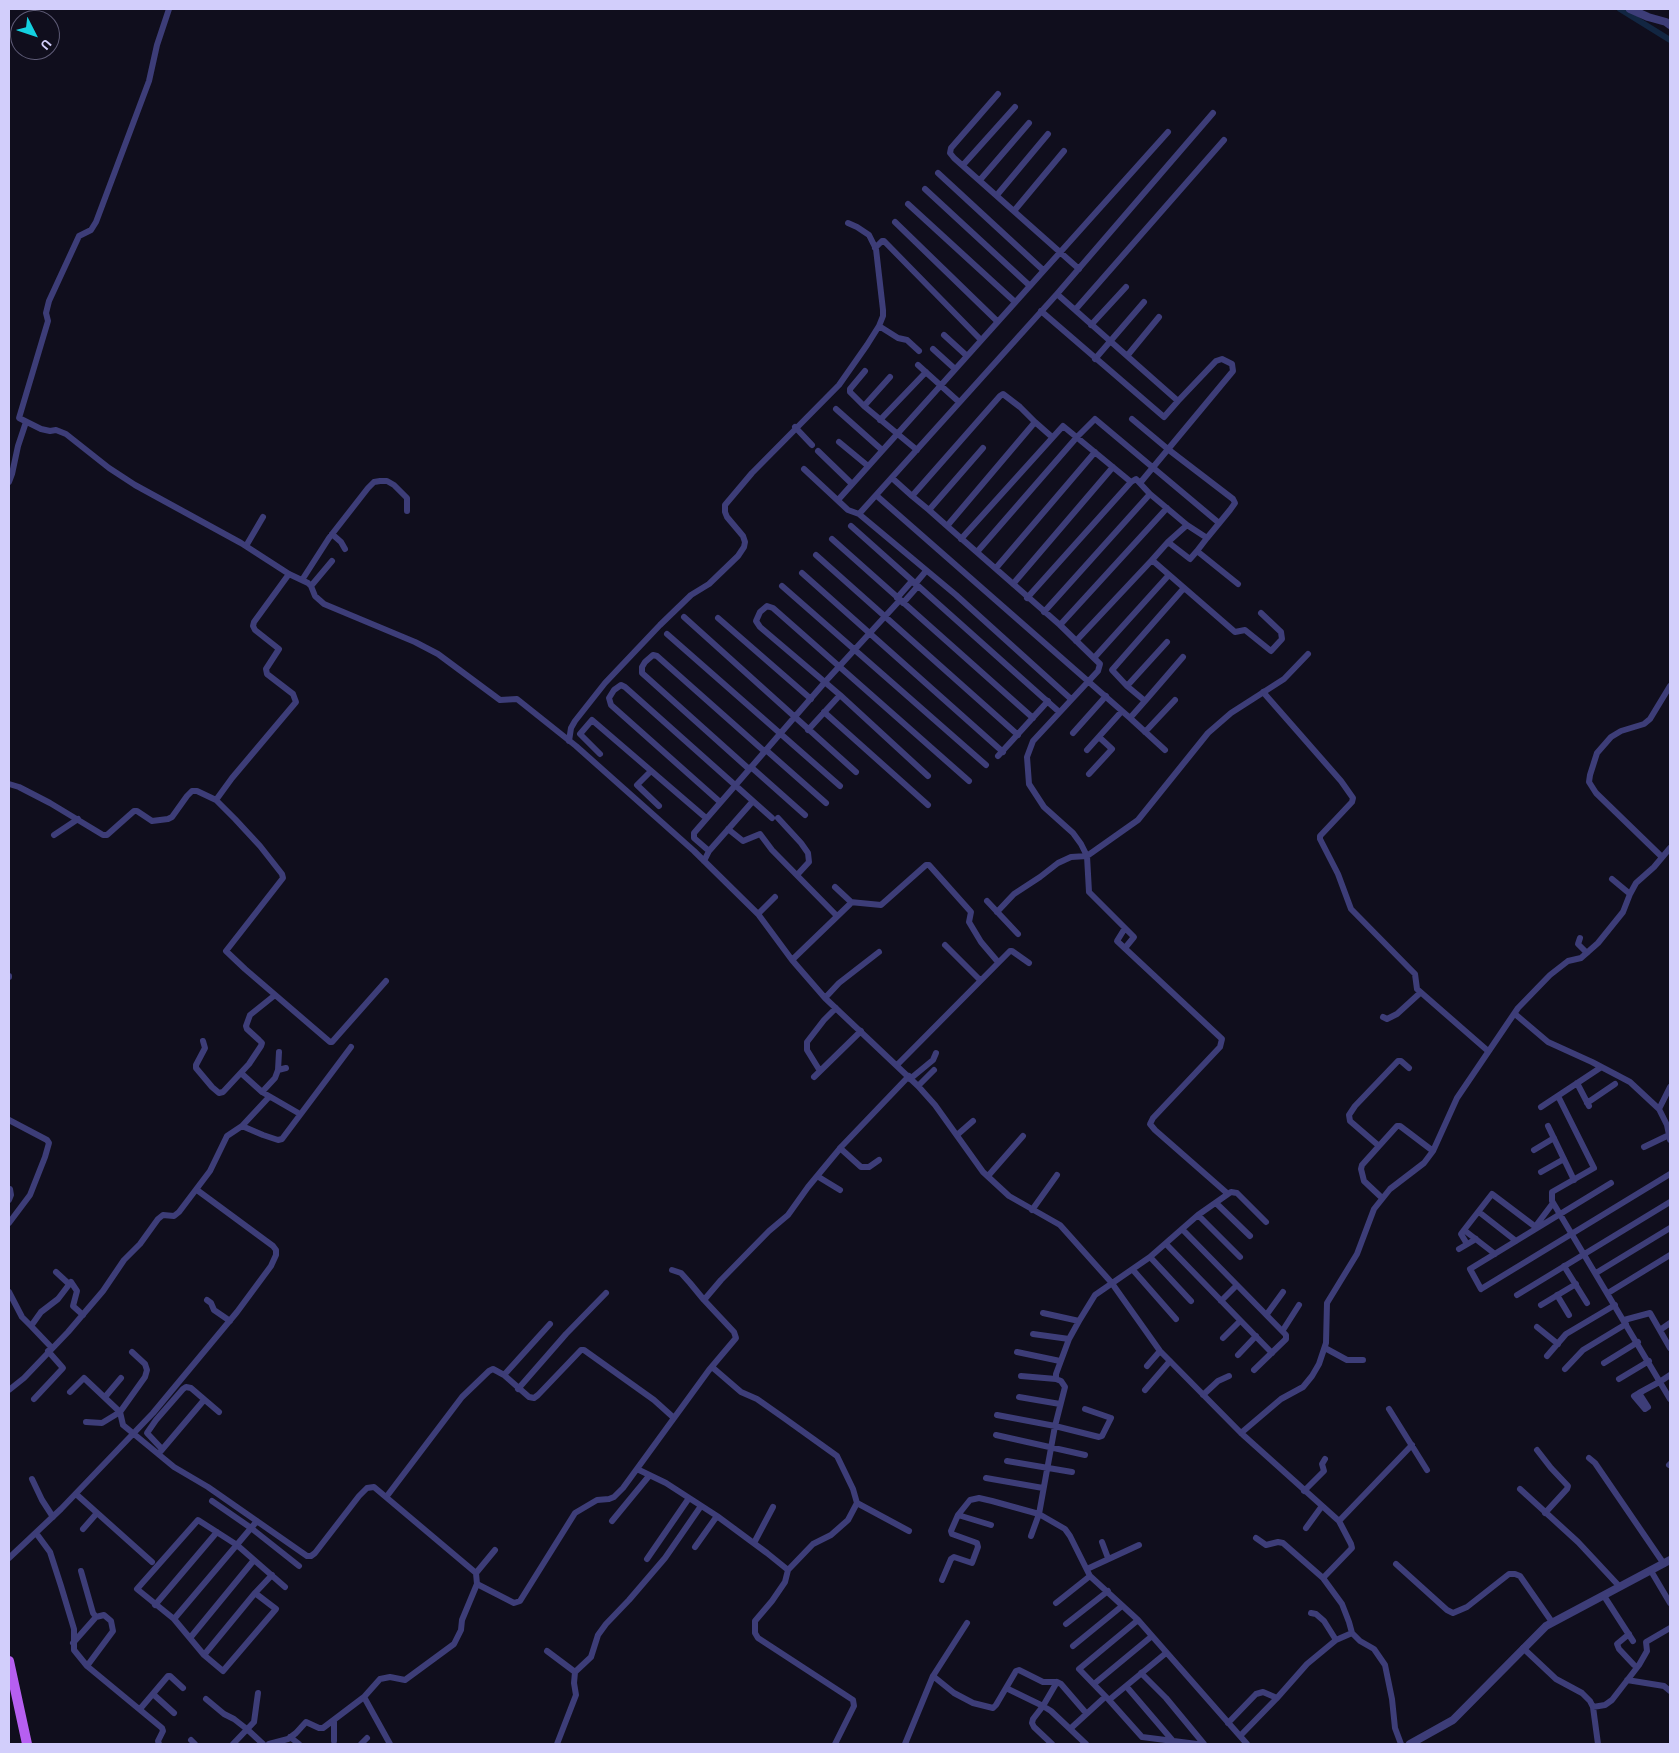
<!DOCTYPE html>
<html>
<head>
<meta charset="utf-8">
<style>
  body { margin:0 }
  #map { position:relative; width:1679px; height:1753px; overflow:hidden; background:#100e1d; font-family:"Alegreya Sans",sans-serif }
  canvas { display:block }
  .frame { position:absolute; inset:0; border:10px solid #d2cefb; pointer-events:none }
  .north { position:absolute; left:10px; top:10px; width:50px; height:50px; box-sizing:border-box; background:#100e1d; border:1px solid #5e5b76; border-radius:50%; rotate:131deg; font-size:14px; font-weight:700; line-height:20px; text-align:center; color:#d2cefb }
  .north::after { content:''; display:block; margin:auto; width:18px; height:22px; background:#14d1e0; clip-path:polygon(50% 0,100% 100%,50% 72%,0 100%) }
</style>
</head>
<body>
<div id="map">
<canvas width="1679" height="1753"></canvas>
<div class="frame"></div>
<div class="north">U</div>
</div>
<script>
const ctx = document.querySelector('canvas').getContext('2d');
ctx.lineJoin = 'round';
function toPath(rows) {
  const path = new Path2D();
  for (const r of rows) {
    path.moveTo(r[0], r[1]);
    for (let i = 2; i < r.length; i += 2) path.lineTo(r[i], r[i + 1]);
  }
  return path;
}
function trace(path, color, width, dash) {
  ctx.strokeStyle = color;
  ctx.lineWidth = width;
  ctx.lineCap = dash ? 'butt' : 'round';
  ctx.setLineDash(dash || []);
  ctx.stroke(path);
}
const canal = toPath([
  [1620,9,1670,40]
]);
const minor = toPath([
  [169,9,157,45,149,81,96,222,91,230,79,236,49,301,46,313,48,321,19,418,41,429,50,431,56,430,66,434,109,468,135,485,241,543,289,574,308,583,311,586,315,596,324,604,415,642,438,654,500,700,517,699,576,746,694,851,758,914,792,960,825,998,918,1086,935,1105,983,1172,1009,1196,1060,1225,1111,1282,1160,1351,1241,1433,1339,1521,1351,1544,1352,1548,1323,1578,1342,1604,1349,1622,1352,1633,1360,1641,1374,1649,1385,1665,1392,1699,1395,1728,1401,1744],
  [998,94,951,148,950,153,954,158,1079,269],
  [963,165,1015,107],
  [938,173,1043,270],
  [980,180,1029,123],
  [925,189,1030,286],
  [997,195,1048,134],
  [908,204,1015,302],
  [1014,211,1064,151],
  [895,222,997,321],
  [875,248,882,241,884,241,981,340],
  [1075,310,1224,140],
  [1041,311,1164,417,1178,401,1057,294],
  [1091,325,1126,287],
  [879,326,898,338,907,340,919,351],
  [944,335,967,356],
  [933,349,955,369],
  [1127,356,1159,317],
  [1095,359,1144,302],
  [918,365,959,402],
  [865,371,850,389,850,392,864,406,917,450],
  [864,406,890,377],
  [836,409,882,450],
  [1132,419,1169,450,1233,499,1235,503,1230,510,1207,538],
  [880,420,926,372],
  [795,427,812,445],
  [1052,437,1035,422,947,526,1060,625,1100,664,1098,671,1033,741,1027,757,1029,784,1044,807,1073,833,1081,844,1087,856,1089,892,1125,928,1117,941,1222,1039,1220,1047,1153,1118,1150,1124,1155,1130,1228,1194,1198,1215,1150,1257,1095,1295,1079,1321,1069,1339,1056,1374,1056,1379,1061,1381,1065,1387,1055,1426,1039,1514,1065,1529,1070,1536,1090,1576,1138,1620,1247,1744],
  [839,442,868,466],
  [818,451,852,484],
  [804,469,848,510,859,514,956,595,1071,699],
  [892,478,912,496],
  [9,482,12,474,18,446,26,422],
  [1131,482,1136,479,1150,494,1187,525],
  [1140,483,1233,371,1232,364,1222,359,1216,361,1178,401],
  [877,496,1130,718,1145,701],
  [838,500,1168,132],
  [929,510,912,496,1000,396,1003,394,1020,407,1035,422],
  [859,514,1057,294,1213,113],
  [851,526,1057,710],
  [947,526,929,510,983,448],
  [332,534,341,542,345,549],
  [832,539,1033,718],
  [961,539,1063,426,1131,482,1027,598],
  [1168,542,1190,559,1197,551],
  [246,546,263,517],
  [977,552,1077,437,1095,419,1219,523],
  [816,555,1018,735],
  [996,568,1095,452],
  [802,573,1003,752],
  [302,580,329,538,368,488,374,482,380,481,387,481,394,485,407,498,407,511],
  [915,584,926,571],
  [1013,584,1113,467],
  [1238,584,1197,551,1207,538,1187,525,1168,542,1152,560,1235,632,1245,630,1271,651,1282,639,1281,632,1261,613],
  [311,586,332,561],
  [782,586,986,765],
  [897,598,912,581],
  [903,603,918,586],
  [1044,612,1150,494],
  [684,617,856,772],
  [718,618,811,699],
  [1060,625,1167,508],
  [667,634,840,786],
  [1076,641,1152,560],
  [1183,657,1145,701,1127,686,1112,670,1184,588],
  [1094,658,1168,576],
  [1127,686,1167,642],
  [1263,692,1341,781,1353,798,1352,802,1320,836,1320,839,1338,874,1351,909,1415,974,1417,989,1488,1051],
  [824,712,928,805],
  [1130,718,1165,750],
  [808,730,840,695],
  [1145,732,1175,700],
  [1073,733,1106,696],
  [569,741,571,728,575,721,605,683,660,625,691,595,709,584,738,556,744,547,745,542,743,536,727,517,725,512,725,505,752,473,839,385,867,345,879,326,883,316,883,310,876,249,869,235,857,227,848,223],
  [766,750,826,803],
  [1087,750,1122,711],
  [600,754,580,734,592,720,706,818],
  [998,756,1048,701],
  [751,767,805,815],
  [749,769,642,673,642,667,645,662,653,655,657,656,764,751],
  [651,771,637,785,659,806],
  [1089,774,1112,749,1099,737],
  [928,776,840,695,760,627,756,621,760,612,767,606,773,608,969,781],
  [9,784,19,787,50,803,103,835,107,835,134,811,137,811,152,821,168,819,172,817,187,796,192,791,197,791,216,800,235,819,260,846,282,874,283,878,226,951,245,969,330,1042,332,1042,386,981],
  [216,800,232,778,296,702,293,694,267,674,266,669,279,649,255,630,253,626,254,622,289,574],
  [720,802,611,705,609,698,614,690,621,685,625,687,772,818],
  [778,818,801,843,808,853,809,862,797,875],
  [728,829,743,841,760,834,772,850,837,916],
  [54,835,78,819],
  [709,851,753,801],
  [1662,857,1596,793,1589,782,1590,775,1597,753,1611,737,1621,731,1644,724,1650,719,1670,686],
  [704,861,709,851,694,838,694,833,825,682,900,600],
  [1612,879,1630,894],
  [987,901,1018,934],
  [850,902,881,905,926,865,929,865,971,912,969,922,981,942,998,962],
  [997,912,1014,894,1040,877,1058,863,1071,857,1087,856,1138,820,1208,733,1231,713,1284,679,1308,654],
  [758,914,775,897],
  [1580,938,1578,944,1587,953],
  [945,945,980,980],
  [1125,948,1134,937,1125,928],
  [792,960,850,904,850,901,835,887],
  [9,976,9,977],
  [825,998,839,983,879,952],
  [1515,1014,1548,1042,1592,1062,1630,1082,1659,1109,1667,1125,1670,1140],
  [1383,1017,1387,1019,1397,1014,1420,993],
  [203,1041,205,1048,196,1065,196,1068,212,1087,219,1093,223,1092,249,1064,261,1046,262,1043,259,1040,247,1029,246,1026,250,1015,275,995],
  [897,1065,1010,951,1012,951,1029,963],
  [278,1070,286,1068],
  [820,1071,807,1050,807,1042,824,1020,836,1008],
  [241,1073,262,1092,300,1114],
  [814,1077,861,1031],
  [910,1079,933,1060,936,1053],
  [1577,1083,1589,1106],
  [918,1086,934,1070],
  [262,1092,275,1078,278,1070,279,1052],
  [1558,1096,1594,1168,1552,1192,1552,1201,1670,1399],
  [1587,1103,1615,1084],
  [1541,1107,1600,1068],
  [1659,1109,1670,1087],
  [9,1120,47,1140,49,1143,45,1157,30,1195,9,1223],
  [242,1126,263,1135,278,1140,282,1139,351,1047],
  [1548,1126,1574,1180],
  [957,1135,973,1121],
  [1379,1146,1397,1126,1400,1126,1433,1151],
  [1644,1147,1669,1135],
  [840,1148,861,1167,869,1167,879,1160],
  [1534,1150,1554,1138],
  [1541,1172,1564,1159],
  [817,1176,840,1190],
  [988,1176,1023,1136],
  [1611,1183,1470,1269,1481,1289,1670,1174],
  [1228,1194,1231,1192,1237,1193,1266,1222],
  [1382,1198,1364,1181,1361,1169,1362,1165,1379,1146,1350,1121,1349,1115,1355,1106,1398,1061,1401,1061,1409,1068],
  [9,1200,11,1195,10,1189],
  [1216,1203,1250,1236],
  [1032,1210,1057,1175],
  [1479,1212,1516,1241],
  [1198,1215,1240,1257],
  [1535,1227,1553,1203],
  [1182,1229,1286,1335,1286,1339,1254,1370],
  [1464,1230,1461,1234,1467,1244],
  [1166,1244,1272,1353],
  [1459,1249,1476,1239],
  [1495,1254,1464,1230,1492,1194,1537,1228],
  [1150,1257,1191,1301],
  [1564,1266,1587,1303],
  [1133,1270,1176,1319],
  [56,1272,69,1284],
  [1596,1273,1670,1228],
  [9,1292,22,1317,31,1326],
  [1608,1293,1670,1255],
  [1517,1295,1670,1202],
  [1557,1295,1569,1315],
  [207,1300,211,1303,214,1310,230,1321],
  [704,1300,721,1280,769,1231,788,1215,808,1187,842,1146,909,1076],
  [1221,1301,1237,1285],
  [1541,1305,1576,1284],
  [1043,1313,1079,1321],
  [1267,1314,1283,1292],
  [1624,1320,1650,1313,1670,1348],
  [550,1324,504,1375,529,1397,534,1398,538,1395,581,1350,584,1350,654,1400,674,1418],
  [1537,1327,1558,1344],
  [1283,1330,1299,1305],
  [1660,1330,1670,1323],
  [1033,1334,1069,1339],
  [1223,1338,1240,1321],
  [52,1348,31,1326,41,1312,58,1299,71,1282,77,1291,73,1306,83,1315],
  [1325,1348,1347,1360,1363,1360],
  [1017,1352,1060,1361],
  [1238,1355,1256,1336],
  [1547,1356,1566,1334,1615,1305],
  [1604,1363,1638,1342],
  [1147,1366,1160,1351],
  [712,1367,741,1392,757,1399,784,1418,837,1456,853,1489,857,1503,848,1520,831,1535,813,1544,788,1570],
  [1565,1369,1583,1350,1626,1324],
  [1021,1376,1056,1379],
  [1619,1379,1649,1361],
  [518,1389,566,1334,606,1293],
  [9,1390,24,1378,68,1332,103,1291,124,1260,140,1244,158,1219,163,1215,174,1216,179,1212,210,1171,227,1136,242,1126,269,1097],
  [1145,1390,1170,1361],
  [70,1392,84,1378,120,1412,123,1425,174,1467,208,1487,307,1556,311,1556,315,1553,359,1496,367,1488,374,1487,476,1573,477,1584,514,1603,520,1601,575,1513,597,1500,609,1499,614,1497,623,1488,709,1370,736,1338,734,1332,704,1300,690,1283,681,1273,672,1270],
  [1639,1393,1648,1407,1645,1409,1634,1396,1639,1393,1661,1381,1670,1375],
  [1203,1395,1218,1381,1229,1376],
  [105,1397,121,1378],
  [1019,1397,1060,1404],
  [34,1399,63,1368,48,1351],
  [1389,1409,1427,1470],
  [997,1415,1055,1426,1099,1437,1102,1436,1111,1418,1085,1409],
  [86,1422,102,1423,120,1412,145,1377,147,1370,145,1364,132,1352],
  [1241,1433,1281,1399,1303,1387,1312,1376,1319,1364,1326,1343,1327,1303,1357,1254,1374,1209,1390,1189,1424,1163,1433,1151,1457,1098,1518,1008,1550,975,1568,961,1581,958,1598,943,1623,912,1630,894,1636,883,1654,867,1670,848],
  [996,1435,1085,1455],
  [162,1449,147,1433,156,1420,183,1389,186,1387,191,1388,219,1412],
  [1537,1450,1551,1468,1568,1486,1567,1489,1545,1513],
  [160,1452,204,1400],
  [1589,1458,1595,1463,1664,1564],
  [1007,1461,1072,1472],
  [1669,1465,1670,1464],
  [637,1469,666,1483,717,1516,767,1553,788,1570,785,1582,772,1601,755,1621,755,1633,758,1638,853,1700,854,1706,835,1744],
  [986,1478,1043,1488],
  [32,1479,42,1500,53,1517],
  [1520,1489,1578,1542,1620,1587],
  [1304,1491,1324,1471,1322,1464,1325,1459],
  [76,1494,152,1562],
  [387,1496,462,1397,489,1371,493,1369,504,1375],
  [212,1501,251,1528,299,1566],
  [857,1503,909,1531],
  [958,1515,991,1525],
  [612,1521,649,1476],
  [1339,1521,1412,1445],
  [1306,1528,1322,1506],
  [83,1529,97,1513],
  [36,1533,50,1552,61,1586,74,1629,74,1650,87,1666,162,1728,163,1731,158,1741,159,1744],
  [1256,1538,1266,1545,1278,1542,1283,1543,1323,1578],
  [1102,1542,1108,1558],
  [754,1543,773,1507],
  [695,1547,717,1516],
  [9,1558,61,1509,153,1413,237,1312,271,1266,276,1255,276,1250,273,1246,197,1190],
  [647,1559,689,1498],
  [1396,1564,1447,1610,1453,1613,1467,1607,1509,1574,1515,1574,1520,1576,1552,1622],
  [1087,1569,1139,1545],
  [81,1571,93,1613,96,1617],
  [1651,1571,1670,1603],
  [476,1573,495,1550],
  [942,1580,951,1559,954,1557,972,1563,978,1547,977,1543,952,1534,951,1531,958,1515,970,1500,979,1498,992,1501,1039,1514,1031,1536],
  [255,1593,272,1575],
  [1604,1596,1633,1641],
  [1056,1603,1090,1576],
  [155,1605,217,1532],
  [1311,1613,1316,1614,1324,1621,1336,1640],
  [174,1619,257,1521],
  [1138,1620,1079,1669,1109,1700,1142,1737,1197,1744],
  [1066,1624,1108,1591],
  [1629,1634,1617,1644,1619,1649,1634,1665],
  [190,1638,254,1560],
  [73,1643,96,1617,104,1615,111,1621,113,1631,87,1666],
  [1073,1646,1122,1606],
  [1523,1648,1556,1679,1582,1693,1590,1701,1593,1707,1598,1744],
  [547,1651,575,1672],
  [204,1655,255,1593,276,1609,223,1671,204,1655,174,1619,137,1589,198,1520,237,1545,285,1587],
  [1141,1673,1166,1698,1204,1744],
  [933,1676,954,1693,973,1703,993,1708,996,1705,1016,1671,1019,1670,1043,1682,1057,1682,1061,1684,1086,1713],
  [1627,1680,1664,1686,1670,1691],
  [1094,1684,1152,1636],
  [1126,1686,1173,1741],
  [1006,1688,1043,1706,1057,1682],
  [153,1694,174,1713],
  [364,1697,380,1679,390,1677,405,1680,454,1644,461,1630,462,1620,477,1584],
  [206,1699,224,1714,234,1719,248,1730,263,1744],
  [1109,1700,1166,1653],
  [1593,1707,1605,1705,1612,1700,1639,1665,1647,1651,1646,1642,1670,1628],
  [140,1709,168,1676,170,1676,183,1688],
  [1228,1723,1256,1694,1263,1692,1277,1698],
  [1070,1729,1105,1697],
  [1240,1736,1277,1698,1307,1664,1336,1640,1352,1633],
  [290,1737,299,1744],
  [191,1740,195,1744],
  [334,1741,334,1722],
  [233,1744,254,1722,258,1693],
  [269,1744,288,1739,296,1733,306,1722,319,1728,323,1728,364,1697,390,1744],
  [361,1744,367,1738],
  [557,1744,576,1695,574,1683,575,1672,591,1657,598,1635,606,1624,629,1600,665,1558,701,1506],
  [905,1744,933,1676,967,1623],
  [1052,1744,1034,1727,1032,1723,1033,1719,1043,1706,1051,1711,1086,1744]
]);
const tertiary = toPath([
  [1630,9,1648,17,1666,22,1670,25],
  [1410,1744,1453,1720,1546,1626,1670,1560]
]);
const primary = toPath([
  [9,1661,27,1744]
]);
trace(canal, '#122642', 6);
trace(minor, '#3d3d78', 6);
trace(tertiary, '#3d3d78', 8);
trace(primary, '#b65ff1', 10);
</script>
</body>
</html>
